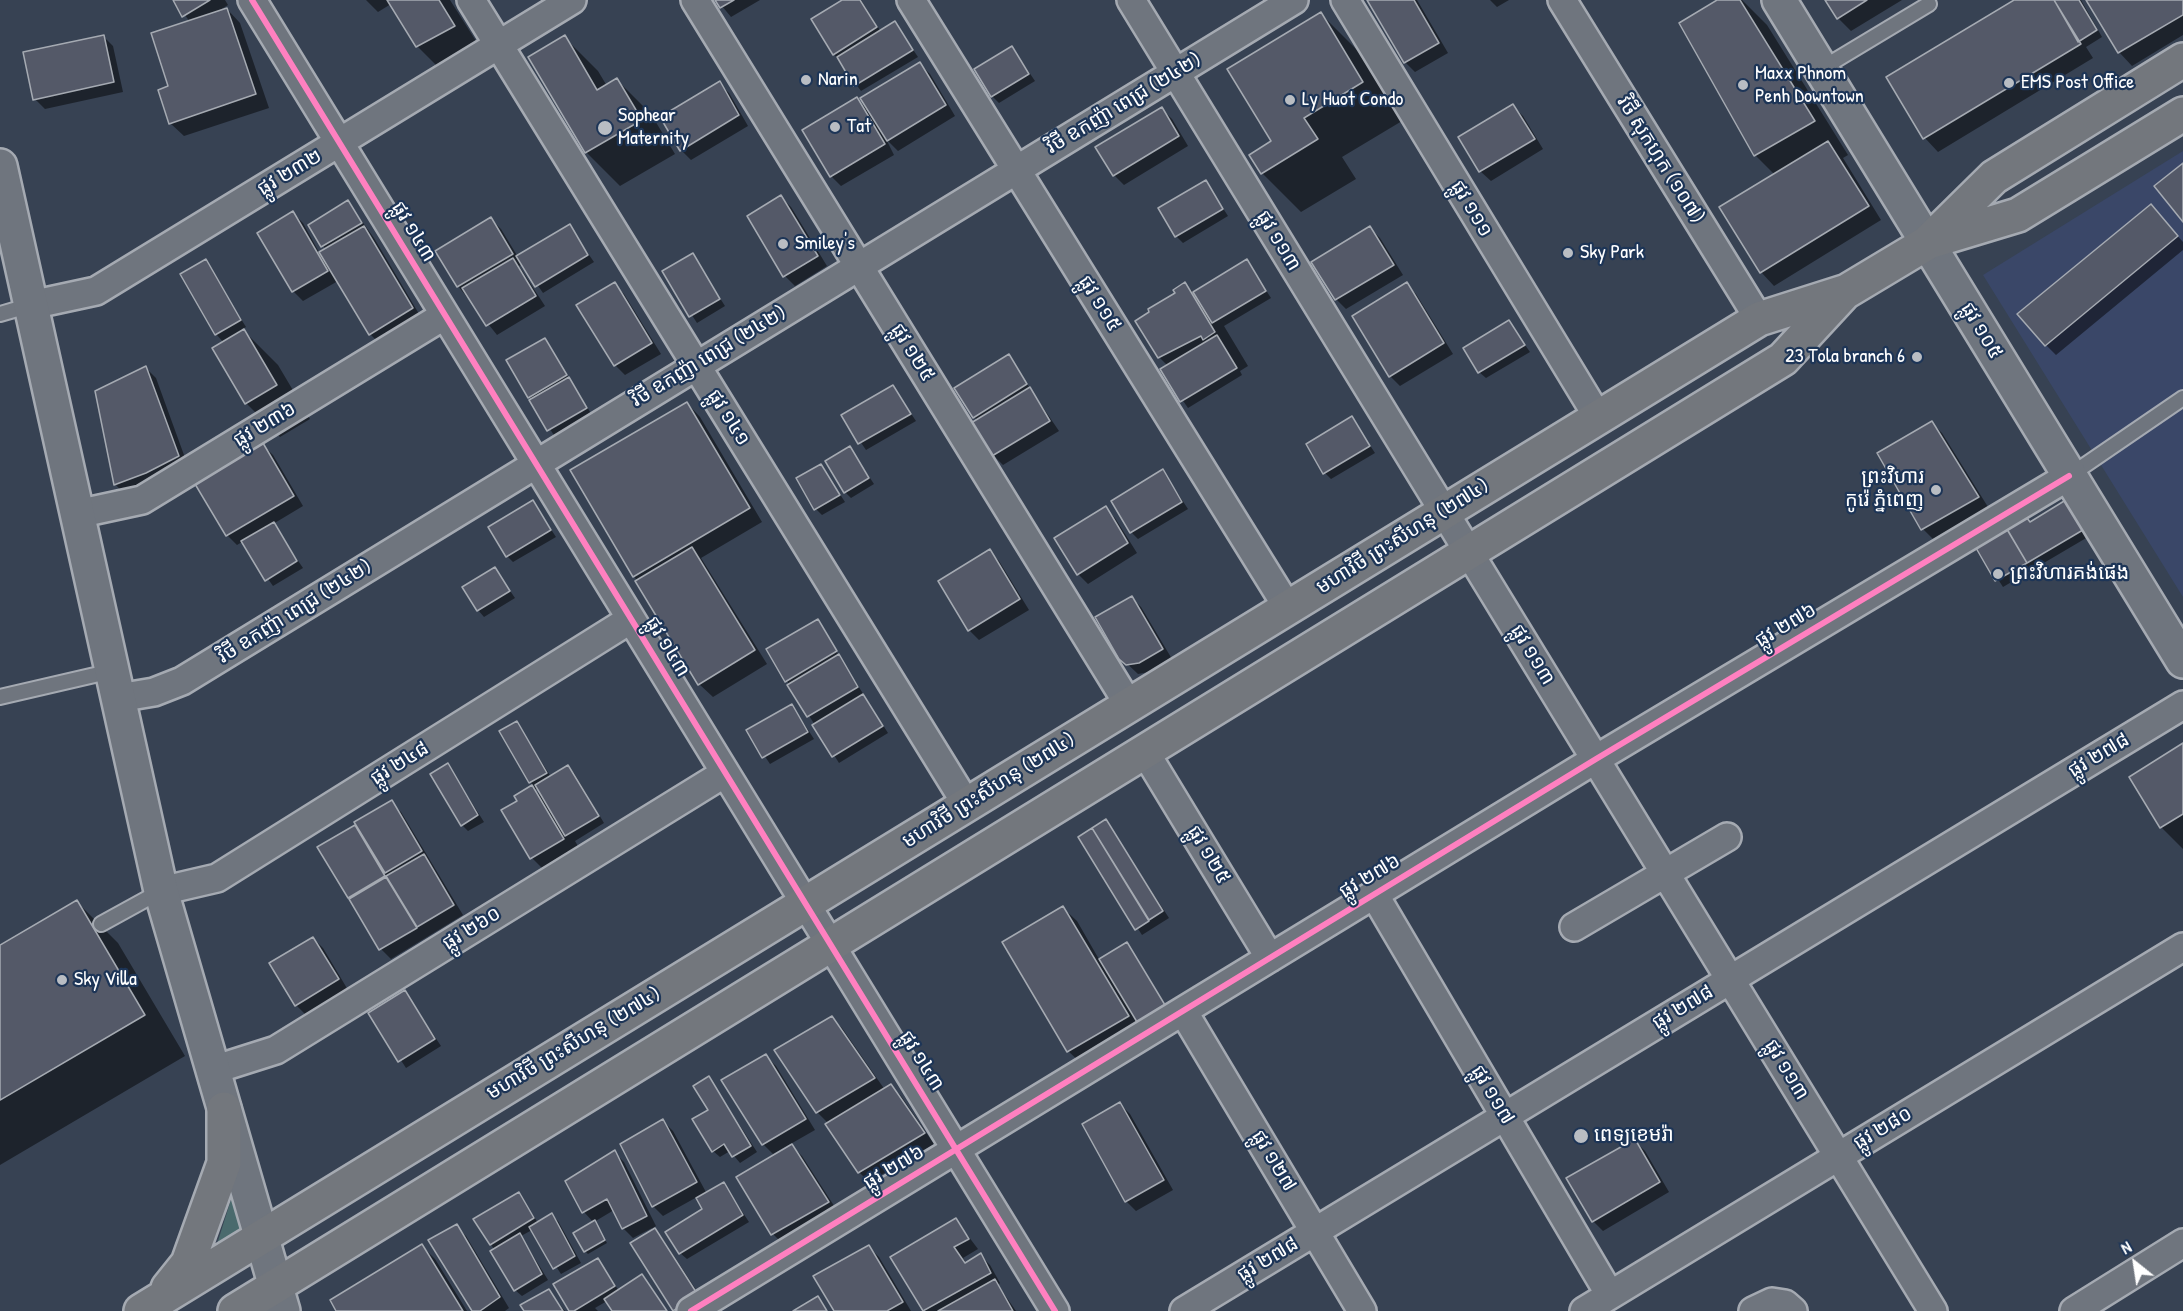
<!DOCTYPE html>
<html>
<head>
<meta charset="utf-8">
<style>
  body { margin:0 }
  #map { position:relative; width:2183px; height:1311px; overflow:hidden; background:#374253; font-family:"Patrick Hand",sans-serif }
  canvas { display:block }
  .north { position:absolute; left:2105px; top:1233px; width:60px; height:60px; -webkit-text-stroke:4px #1d3557; paint-order:stroke; rotate:330deg; font-size:16px; font-weight:700; line-height:24px; text-align:center; color:#fff }
  .north::after { content:''; display:block; margin:auto; width:21px; height:27px; background:#fff; clip-path:polygon(50% 0,100% 100%,50% 72%,0 100%) }
</style>
</head>
<body>
<div id="map">
<canvas width="2183" height="1311"></canvas>
<div class="north">N</div>
</div>
<script>
const ctx = document.querySelector('canvas').getContext('2d');
ctx.lineJoin = 'round';
function fillPath(path, color) {
  ctx.fillStyle = color;
  ctx.fill(path, 'evenodd');
}
function toPath(rows) {
  const path = new Path2D();
  for (const r of rows) {
    path.moveTo(r[0], r[1]);
    for (let i = 2; i < r.length; i += 2) path.lineTo(r[i], r[i + 1]);
  }
  return path;
}
function trace(path, color, width, dash) {
  ctx.strokeStyle = color;
  ctx.lineWidth = width;
  ctx.lineCap = dash ? 'butt' : 'round';
  ctx.setLineDash(dash || []);
  ctx.stroke(path);
}
function write(font, color, halo, rows, align = 'center') {
  ctx.font = font + ' "Patrick Hand","Noto Sans Khmer",sans-serif';
  ctx.lineWidth = 4.5;
  ctx.setLineDash([]);
  ctx.textBaseline = 'middle';
  ctx.strokeStyle = halo;
  ctx.fillStyle = color;
  for (const [text, x, y, turn = 0] of rows) {
    ctx.save();
    ctx.translate(x, y);
    ctx.rotate((+turn || 0) * Math.PI / 180);
    ctx.textAlign = isNaN(turn) ? turn : align;
    if (halo) ctx.strokeText(text, 0, 0);
    ctx.fillText(text, 0, 0);
    ctx.restore();
  }
}
const built = toPath([
  [2183,151,2183,597,1983,275]
]);
const green = toPath([
  [235,1187,241,1229,217,1244]
]);
const shadow = toPath([
  [174,0,225,0,228,5,220,10,227,9,240,23,269,108,184,136,170,123,170,87,190,22],
  [366,0,450,0,488,60,451,80,417,46,391,4,378,12],
  [717,0,760,0,731,17],
  [845,0,861,0,881,32,895,23,918,57,861,91,834,54],
  [1369,0,1417,0,1448,53,1415,72,1405,62],
  [1490,0,1509,0,1497,7],
  [1720,0,1742,0,1767,25,1848,155,1843,158,1881,220,1774,286,1761,272,1775,175,1755,155],
  [1827,0,1902,0,1851,31,1838,18],
  [2017,0,2081,0,2102,37,2086,47,2093,58,1938,152,1925,138,1888,78],
  [2088,0,2183,0,2183,35,2132,66,2119,52],
  [1321,14,1360,53,1402,121,1342,157,1356,179,1301,212,1262,173],
  [103,36,113,46,123,92,45,109,35,99],
  [564,37,598,71,607,86,617,80,651,114,675,154,620,186,586,152,530,57],
  [1012,47,1035,81,999,103,992,96],
  [920,64,930,74,955,116,898,151,886,139,894,155,841,186,831,176,804,131,857,99,867,109],
  [719,83,729,93,748,126,691,160,681,150],
  [1513,106,1523,116,1543,149,1491,181,1480,171,1460,137],
  [1162,109,1172,119,1188,146,1124,185,1114,175],
  [1206,182,1228,216,1183,243,1176,236],
  [781,197,791,207,827,266,795,286,785,276],
  [348,202,374,238,422,319,380,344,370,334,338,281,303,301,293,291,293,213,303,223,320,254,326,250,310,225],
  [2160,216,2183,242,2183,250,2056,355,2046,345],
  [491,219,501,229,518,257,569,226,594,262,543,293,523,264,519,266,545,306,497,335,458,286],
  [1370,228,1380,238,1403,275,1346,309,1336,299,1313,262],
  [692,255,725,306,697,323,664,272],
  [205,261,246,327,242,329,278,365,310,419,280,437,246,403,224,343,216,334],
  [1247,261,1271,298,1224,326,1248,366,1240,371,1242,375,1188,408,1162,370,1168,366,1159,357,1177,294,1185,284,1194,293],
  [614,284,624,294,661,354,625,375,615,365],
  [1406,284,1416,294,1453,354,1400,386,1390,376],
  [1509,322,1530,352,1486,378,1479,372],
  [545,340,592,415,555,437,530,397],
  [1008,356,1059,431,1003,465,993,455,973,423,978,421,974,417],
  [146,368,156,378,188,466,125,495,116,485,97,392],
  [893,387,916,421,866,450,843,416],
  [687,403,700,417,762,522,701,558,767,664,713,697,699,684,634,576],
  [1352,418,1375,453,1331,479,1325,473],
  [1932,423,1942,433,1988,507,1933,539,1923,529],
  [263,445,273,455,303,506,273,524,303,568,273,586,242,542,237,545,227,535],
  [850,448,874,484,851,498,845,492],
  [821,465,845,502,822,515,816,509],
  [1163,471,1188,509,1138,539,1131,532],
  [533,502,556,537,513,562,507,556],
  [2076,507,2093,534,2003,587,1978,548],
  [1105,508,1115,518,1137,553,1088,584,1078,574],
  [989,551,999,561,1029,610,979,640,969,630],
  [495,569,515,598,484,617,478,610],
  [1131,597,1141,607,1172,659,1149,672,1138,674,1121,658],
  [817,621,888,733,839,763,787,681],
  [792,705,814,739,770,764,748,731],
  [517,723,551,777,568,767,574,773,604,823,575,841,590,867,559,885,532,858,503,811,519,801,516,796,534,786,530,782],
  [538,788,543,798,535,790],
  [2183,745,2183,849,2161,827,2131,777],
  [448,765,484,822,468,831,462,825],
  [391,802,401,812,463,915,391,959,381,949,319,847],
  [1106,821,1169,918,1142,935,1080,838],
  [77,902,118,943,185,1056,0,1165,0,947],
  [1063,908,1077,921,1100,961,1127,944,1170,1012,1144,1027,1136,1019,1141,1029,1082,1064,1068,1051],
  [313,938,323,948,348,990,306,1015,296,1005],
  [405,992,441,1046,406,1068,370,1013],
  [832,1018,842,1028,885,1090,891,1086,901,1096,934,1144,869,1182,859,1172,829,1124,817,1112],
  [766,1056,776,1066,815,1130,773,1154,763,1144],
  [709,1078,757,1152,740,1163,730,1151,720,1157,713,1151],
  [1120,1104,1130,1114,1173,1190,1136,1211,1126,1201],
  [663,1121,673,1131,707,1194,724,1184,749,1222,687,1259,680,1253,704,1209,697,1197,663,1216,653,1206],
  [1635,1141,1645,1151,1669,1192,1603,1231,1593,1221],
  [792,1146,802,1156,838,1212,783,1244,773,1234,738,1178],
  [614,1152,624,1162,656,1226,653,1228,661,1236,704,1302,690,1311,675,1310,652,1228,633,1238,623,1228,614,1210,594,1222,607,1243,588,1254,585,1251,594,1223,584,1212,567,1181],
  [519,1194,538,1223,552,1215,558,1221,581,1263,561,1274,532,1230,521,1236,548,1280,522,1296,515,1290,491,1244],
  [956,1220,978,1249,963,1258,967,1264,980,1255,990,1265,1000,1283,998,1285,1016,1311,925,1311,892,1257],
  [456,1226,466,1236,509,1308,505,1311,474,1311],
  [422,1246,435,1259,467,1311,338,1311],
  [869,1247,879,1257,911,1311,836,1311],
  [598,1260,619,1291,641,1276,667,1311,614,1311,607,1301,595,1308,598,1311,571,1311],
  [549,1291,565,1311,526,1311]
]);
const building = toPath([
  [173,0,210,0,182,17,173,0],
  [387,0,439,0,455,26,416,47,387,0],
  [715,0,734,0,720,8,715,0],
  [842,0,860,0,877,27,833,55,811,19,842,0],
  [1367,0,1414,0,1439,43,1404,63,1367,0],
  [1717,0,1740,0,1815,121,1754,156,1679,23,1717,0],
  [1825,0,1867,0,1837,19,1825,0],
  [2014,0,2054,0,2081,44,1923,139,1886,77,2014,0],
  [2054,0,2079,0,2097,30,2078,42,2054,0],
  [2086,0,2183,0,2183,15,2118,53,2086,0],
  [227,8,256,94,169,124,158,90,168,86,151,33,227,8],
  [1321,12,1363,82,1304,118,1318,139,1261,174,1249,155,1271,141,1227,69,1321,12],
  [895,21,913,50,854,86,837,57,895,21],
  [104,35,114,82,33,100,23,52,104,35],
  [565,35,597,90,617,78,642,120,585,153,528,57,565,35],
  [1012,46,1029,74,991,97,974,69,1012,46],
  [920,62,946,105,887,141,860,98,920,62],
  [720,81,739,115,680,151,660,117,720,81],
  [857,97,885,144,830,177,802,130,857,97],
  [1513,104,1535,139,1479,172,1458,137,1513,104],
  [1162,107,1179,136,1113,176,1095,147,1162,107],
  [1828,141,1869,206,1760,273,1719,207,1828,141],
  [2183,163,2183,222,2154,186,2183,163],
  [1206,180,1223,209,1175,237,1158,208,1206,180],
  [781,195,818,256,783,277,747,216,781,195],
  [348,200,362,223,321,247,308,225,348,200],
  [2151,204,2178,236,2045,346,2017,314,2151,204],
  [293,211,328,271,292,292,257,233,293,211],
  [491,217,513,254,457,287,435,251,491,217],
  [570,224,588,255,535,287,516,256,570,224],
  [364,226,413,308,369,335,319,252,364,226],
  [1370,226,1394,265,1335,300,1311,262,1370,226],
  [693,253,720,299,689,317,662,271,693,253],
  [513,258,536,296,486,326,462,288,513,258],
  [206,259,241,320,215,335,180,274,206,259],
  [1247,259,1266,291,1212,323,1193,292,1247,259],
  [615,282,652,343,614,366,576,305,615,282],
  [1185,282,1215,332,1203,340,1201,336,1158,358,1135,321,1149,312,1148,309,1175,293,1173,290,1185,282],
  [1407,282,1444,343,1389,377,1352,316,1407,282],
  [1509,320,1525,345,1478,373,1463,348,1509,320],
  [244,329,277,385,245,404,212,348,244,329],
  [1217,335,1237,368,1180,402,1160,369,1217,335],
  [545,338,567,375,528,398,506,360,545,338],
  [1009,354,1027,384,973,418,954,388,1009,354],
  [146,366,179,456,146,473,114,485,95,391,146,366],
  [569,377,587,408,547,431,529,400,569,377],
  [893,385,911,414,858,444,841,415,893,385],
  [1030,387,1050,421,992,456,971,423,1030,387],
  [687,402,750,508,633,577,570,470,687,402],
  [1352,416,1370,446,1323,474,1306,444,1352,416],
  [1932,421,1979,497,1921,530,1877,453,1932,421],
  [263,443,294,496,226,536,195,484,263,443],
  [850,446,869,478,844,493,825,461,850,446],
  [821,464,840,495,814,510,796,478,821,464],
  [1163,469,1182,502,1130,533,1111,501,1163,469],
  [2069,498,2088,527,2027,563,2005,526,2024,514,2030,522,2069,498],
  [533,500,551,530,506,557,488,527,533,500],
  [1106,506,1128,543,1077,575,1054,538,1106,506],
  [274,522,297,561,265,581,241,541,274,522],
  [2007,529,2027,563,1995,581,1976,548,2007,529],
  [692,547,755,650,698,685,635,581,692,547],
  [990,549,1020,599,968,631,938,581,990,549],
  [495,567,510,591,477,611,462,587,495,567],
  [1132,596,1163,649,1139,663,1126,665,1119,659,1095,617,1132,596],
  [818,619,837,651,785,682,766,649,818,619],
  [839,654,858,687,807,717,787,685,839,654],
  [863,694,883,726,832,757,812,725,863,694],
  [792,704,808,732,762,758,746,730,792,704],
  [517,721,547,773,529,783,499,731,517,721],
  [2183,743,2183,814,2160,828,2129,777,2183,743],
  [448,763,478,815,461,826,430,774,448,763],
  [568,765,599,816,565,836,535,785,568,765],
  [532,785,564,839,530,859,501,810,517,801,514,796,532,785],
  [392,800,422,851,385,873,354,822,392,800],
  [1106,819,1163,911,1149,920,1092,828,1106,819],
  [355,825,385,876,348,898,317,847,355,825],
  [1092,828,1149,921,1135,930,1078,837,1092,828],
  [424,854,454,905,417,927,386,876,424,854],
  [386,877,417,928,379,950,349,899,386,877],
  [77,900,145,1015,0,1100,0,945,77,900],
  [1063,906,1129,1016,1067,1052,1002,942,1063,906],
  [313,937,339,979,295,1006,269,963,313,937],
  [1127,942,1165,1005,1137,1022,1099,959,1127,942],
  [405,990,435,1039,398,1062,368,1013,405,990],
  [832,1016,875,1078,816,1113,774,1050,832,1016],
  [766,1054,806,1119,762,1145,721,1080,766,1054],
  [709,1076,751,1146,732,1157,724,1144,712,1152,692,1119,708,1110,693,1086,709,1076],
  [891,1084,925,1133,858,1173,825,1124,891,1084],
  [1120,1102,1164,1180,1125,1202,1082,1124,1120,1102],
  [663,1119,697,1182,652,1207,620,1144,663,1119],
  [1635,1139,1660,1182,1592,1222,1566,1178,1635,1139],
  [792,1144,829,1202,771,1235,736,1177,792,1144],
  [615,1150,647,1216,622,1229,607,1199,582,1213,565,1181,615,1150],
  [724,1182,743,1215,679,1254,665,1232,702,1209,696,1198,724,1182],
  [519,1192,534,1218,490,1245,473,1219,519,1192],
  [552,1213,575,1256,553,1269,529,1227,552,1213],
  [956,1218,969,1239,954,1247,965,1263,981,1253,991,1273,923,1311,890,1257,956,1218],
  [595,1220,605,1240,584,1252,573,1233,595,1220],
  [457,1224,500,1297,480,1311,472,1311,428,1240,457,1224],
  [655,1228,698,1295,673,1311,630,1243,655,1228],
  [520,1233,542,1274,514,1291,490,1251,520,1233],
  [422,1244,463,1311,336,1311,330,1300,422,1244],
  [869,1245,903,1302,887,1311,834,1311,813,1276,869,1245],
  [598,1258,615,1286,574,1311,569,1311,553,1284,598,1258],
  [642,1274,667,1311,612,1311,604,1299,642,1274],
  [995,1279,1013,1311,938,1311,995,1279],
  [549,1289,563,1311,524,1311,520,1305,549,1289],
  [818,1296,827,1311,793,1311,818,1296]
]);
const lane = toPath([
  [1821,69,1929,4],
  [0,314,31,305],
  [2069,476,2183,398],
  [0,697,112,671],
  [101,924,161,891]
]);
const street = toPath([
  [252,0,1055,1311],
  [471,0,967,805],
  [695,0,1129,705],
  [911,0,1288,608],
  [1131,0,1933,1311],
  [1345,0,1598,417],
  [1562,0,1759,319],
  [31,305,96,291,572,0],
  [77,514,142,500,445,315],
  [118,698,154,692,182,681,1294,0],
  [1145,752,1270,958],
  [161,891,217,878,631,619],
  [1374,894,1610,1295],
  [1574,927,1727,837],
  [1183,1011,1362,1311],
  [213,1070,276,1050,725,773],
  [691,1311,1596,759,2069,476],
  [1184,1311,2183,705],
  [1584,1311,2183,947],
  [1753,1311,1772,1302,1785,1304,1793,1311],
  [2074,1311,2183,1243]
]);
const secondary = toPath([
  [1779,0,2183,661],
  [0,166,161,891,283,1311]
]);
const primary = toPath([
  [1932,241,2018,215,2183,114],
  [168,1288,188,1263,224,1163,224,1109],
  [141,1311,1759,319,1847,291,1927,243,1994,177,2183,60],
  [235,1311,1783,359,1845,292]
]);
const cycleway = toPath([
  [252,0,1055,1311],
  [691,1311,1596,759,2069,476]
]);
const markers = [
  [806,80,6,"#b9bdc3"],
  [2009,83,6,"#b9bdc3"],
  [1743,85,6,"#b9bdc3"],
  [1290,100,6,"#b9bdc3"],
  [835,127,6,"#b9bdc3"],
  [605,128,8,"#b9bdc3"],
  [783,244,6,"#b9bdc3"],
  [1568,253,6,"#b9bdc3"],
  [1917,357,6,"#b9bdc3"],
  [1936,490,6,"#b9bdc3"],
  [1998,574,6,"#b9bdc3"],
  [62,980,6,"#b9bdc3"],
  [1581,1136,8,"#b9bdc3"]
];
const poiNames = [
  ["Maxx Phnom",1755,74],
  ["Penh Downtown",1755,97],
  ["Narin",818,80],
  ["EMS Post Office",2021,83],
  ["Ly Huot Condo",1302,100],
  ["Sophear",618,116],
  ["Maternity",618,139],
  ["Tat",847,127],
  ["Smiley's",795,244],
  ["Sky Park",1580,253],
  ["23 Tola branch 6",1905,357,"right"],
  ["ព្រះវិហារ",1924,478,"right"],
  ["កូរ៉េ ភ្នំពេញ",1924,501,"right"],
  ["ព្រះវិហារគង់ផេង",2010,574],
  ["Sky Villa",74,980],
  ["ពេទ្យខេមរ៉ា",1594,1136]
];
const streetNames = [
  ["វិថី ឧកញ៉ា ពេជ្រ (២៤២)",1124,104,-31],
  ["វិថី សុកហុក (១០៧)",1660,160,58],
  ["ផ្លូវ ២៣២",290,173,-31],
  ["ផ្លូវ ១១១",1471,209,59],
  ["ផ្លូវ ១៤៣",413,232,59],
  ["ផ្លូវ ១១៣",1278,241,59],
  ["ផ្លូវ ១១៥",1099,304,58],
  ["ផ្លូវ ១០៥",1981,331,59],
  ["ផ្លូវ ១២៥",912,353,58],
  ["វិថី ឧកញ៉ា ពេជ្រ (២៤២)",709,357,-31],
  ["ផ្លូវ ១៤១",728,418,58],
  ["ផ្លូវ ២៣៦",265,425,-31],
  ["មហាវិថី ព្រះសីហនុ (២៧៤)",1403,537,-32],
  ["វិថី ឧកញ៉ា ពេជ្រ (២៤២)",295,612,-32],
  ["ផ្លូវ ២៧៦",1786,626,-31],
  ["ផ្លូវ ១៤៣",667,647,59],
  ["ផ្លូវ ១១៣",1532,655,59],
  ["ផ្លូវ ២៧៨",2099,756,-31],
  ["ផ្លូវ ២៤៨",400,764,-32],
  ["មហាវិថី ព្រះសីហនុ (២៧៤)",989,791,-32],
  ["ផ្លូវ ១២៥",1208,855,59],
  ["ផ្លូវ ២៧៦",1370,877,-31],
  ["ផ្លូវ ២៦០",472,929,-32],
  ["ផ្លូវ ២៧៨",1683,1008,-31],
  ["មហាវិថី ព្រះសីហនុ (២៧៤)",574,1044,-31],
  ["ផ្លូវ ១៤៣",921,1061,58],
  ["ផ្លូវ ១១៣",1786,1070,59],
  ["ផ្លូវ ១១៧",1492,1095,59],
  ["ផ្លូវ ២៨០",1883,1129,-31],
  ["ផ្លូវ ១២៧",1273,1161,59],
  ["ផ្លូវ ២៧៦",894,1168,-31],
  ["ផ្លូវ ២៧៨",1268,1260,-31]
];
fillPath(built, '#3a4768');
fillPath(green, '#4a6a6d');
fillPath(shadow, '#0007');
fillPath(building, '#545968');
trace(building, '#a5aab2', 1.5);
trace(lane, '#a5aab2', 18);
trace(street, '#a5aab2', 32);
trace(secondary, '#a5aab2', 38);
trace(primary, '#a5aab2', 38);
trace(lane, '#6f757e', 14);
trace(street, '#6f757e', 27);
trace(secondary, '#6f757e', 33);
trace(primary, '#73777d', 33);
trace(cycleway, '#ff80c0', 6);
for (const [x, y, r, color] of markers) {
  const dot = new Path2D();
  dot.arc(x, y, r, 0, 2 * Math.PI);
  ctx.fillStyle = color;
  ctx.fill(dot);
  trace(dot, '#1d3557', 2);
}
write('20px', '#fff', '#1d3557', poiNames, 'left');
write('20px', '#fff', '#1d3557', streetNames);
</script>
</body>
</html>
